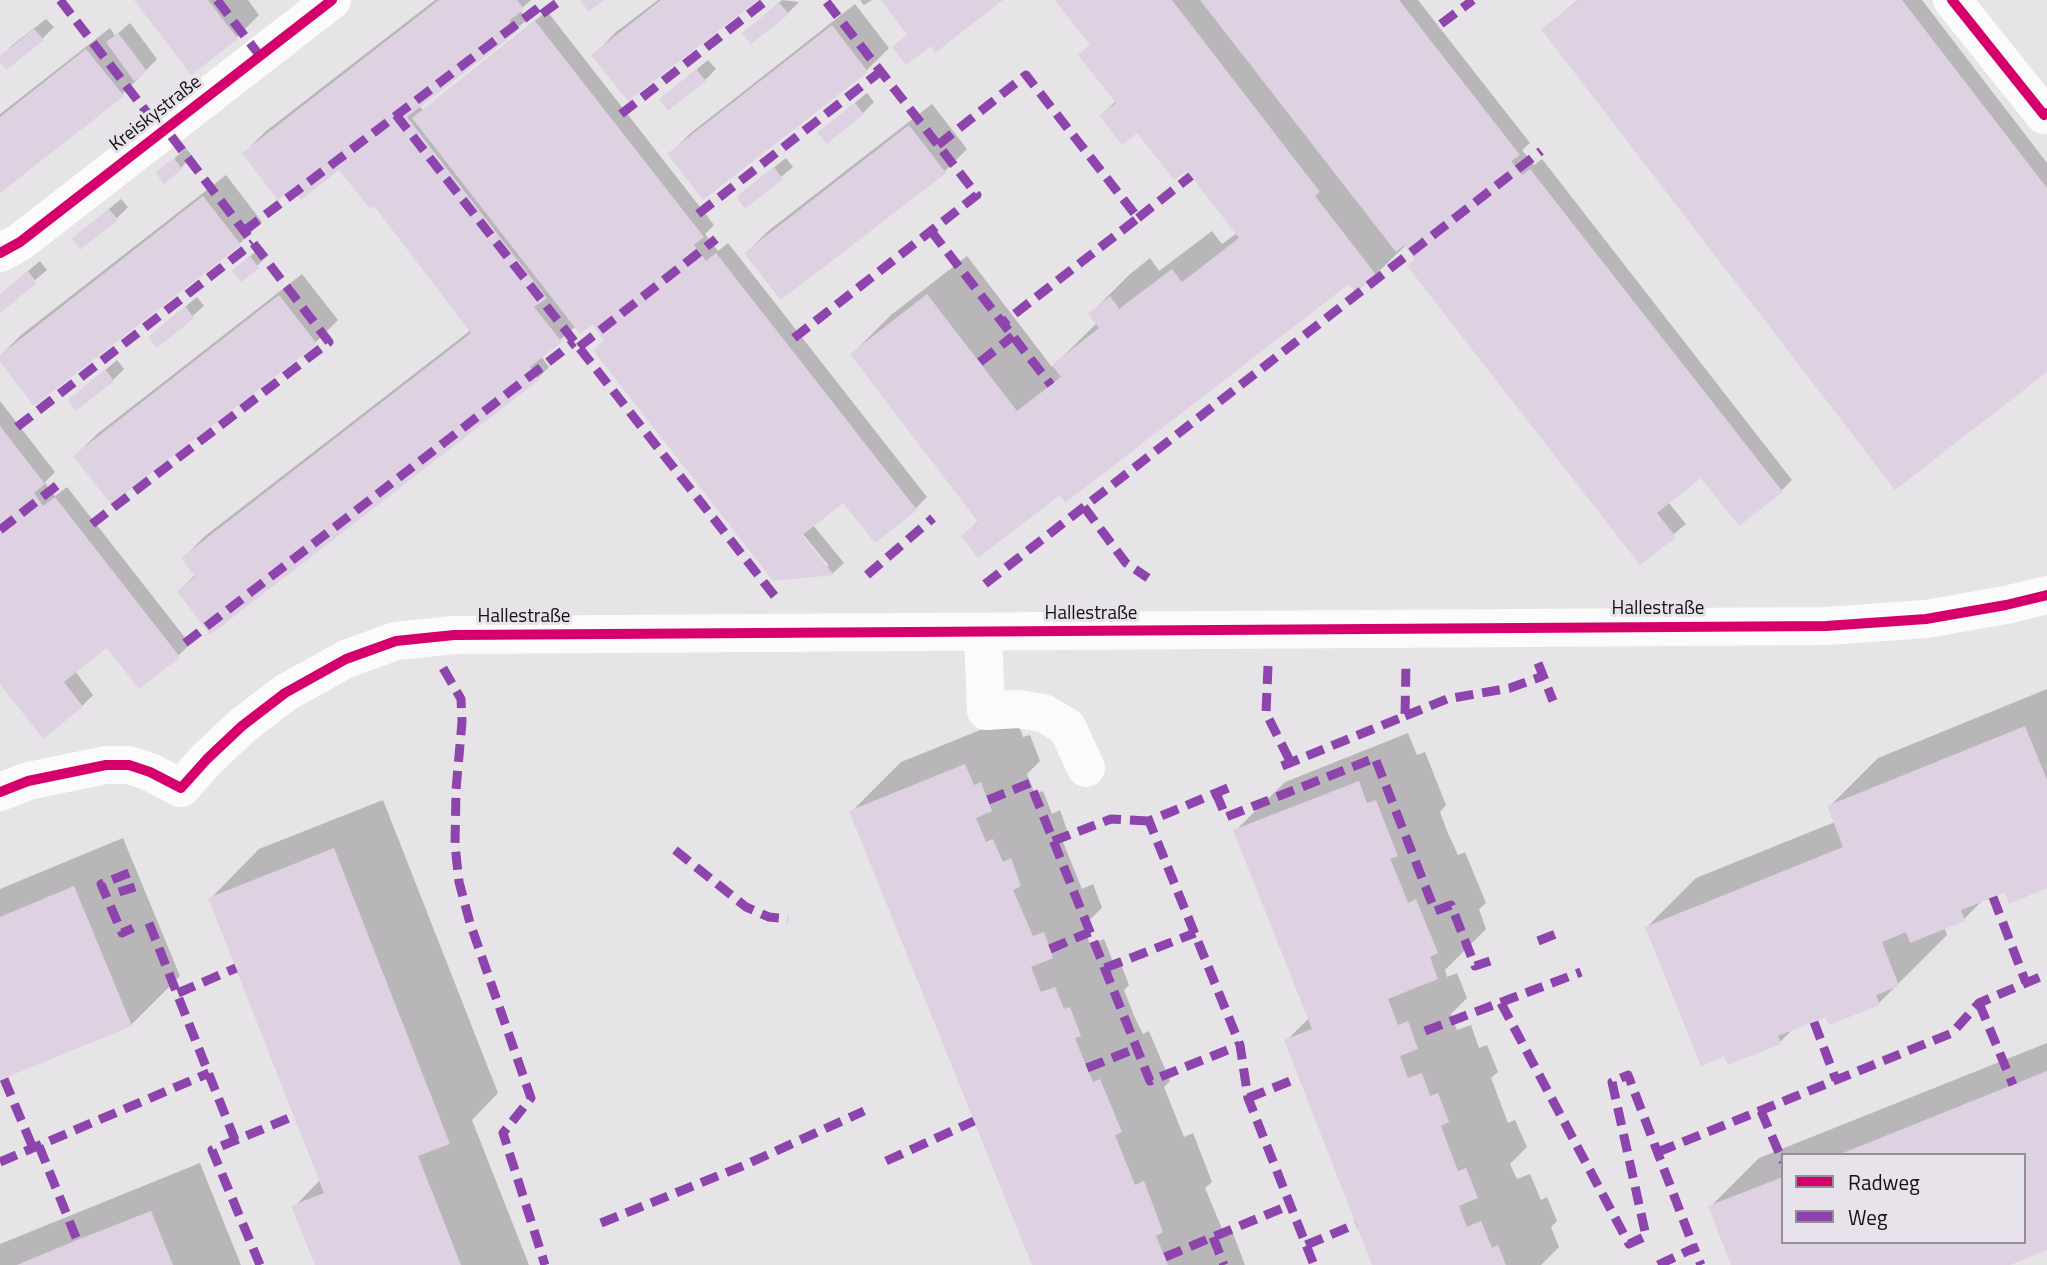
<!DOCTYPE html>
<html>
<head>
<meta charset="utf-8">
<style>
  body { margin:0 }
  #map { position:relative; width:2047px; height:1265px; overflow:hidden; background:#e7e4e8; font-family:"Titillium Web",sans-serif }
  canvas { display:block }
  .legend { position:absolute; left:1781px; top:1153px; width:245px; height:91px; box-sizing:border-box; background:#e8e2ea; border:2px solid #938f94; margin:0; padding:9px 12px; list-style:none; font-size:21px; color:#141214 }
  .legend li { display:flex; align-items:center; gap:14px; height:35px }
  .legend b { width:35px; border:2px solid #938f94 }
</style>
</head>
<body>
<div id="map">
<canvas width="2047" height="1265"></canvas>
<ul class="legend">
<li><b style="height:9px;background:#d6006c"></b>Radweg</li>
<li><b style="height:9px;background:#8e44ad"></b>Weg</li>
</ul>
</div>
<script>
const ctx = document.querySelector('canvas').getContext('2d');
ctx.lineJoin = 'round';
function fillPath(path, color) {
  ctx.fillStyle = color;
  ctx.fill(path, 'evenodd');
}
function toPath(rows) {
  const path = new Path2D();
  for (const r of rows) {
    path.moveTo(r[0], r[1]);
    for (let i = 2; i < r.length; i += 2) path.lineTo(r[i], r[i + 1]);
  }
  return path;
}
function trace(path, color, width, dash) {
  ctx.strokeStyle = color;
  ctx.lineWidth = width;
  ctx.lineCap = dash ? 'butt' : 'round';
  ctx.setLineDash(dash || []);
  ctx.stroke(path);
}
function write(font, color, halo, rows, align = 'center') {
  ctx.font = font + ' "Titillium Web",sans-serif';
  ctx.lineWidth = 6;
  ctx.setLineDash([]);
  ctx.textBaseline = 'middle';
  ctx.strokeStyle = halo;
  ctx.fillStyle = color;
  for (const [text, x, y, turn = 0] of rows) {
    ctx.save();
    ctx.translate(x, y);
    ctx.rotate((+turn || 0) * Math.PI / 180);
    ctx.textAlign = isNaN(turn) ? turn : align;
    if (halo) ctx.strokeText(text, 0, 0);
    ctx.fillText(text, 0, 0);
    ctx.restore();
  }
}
const shadow = toPath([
  [136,0,248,0,259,15,237,37,191,72],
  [435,0,531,0,520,10,527,20,419,106,423,110,547,11,714,225,705,234,718,251,728,243,927,497,916,508,875,541,844,501,813,525,844,563,833,573,774,579,593,323,576,326,541,356,549,367,538,378,211,632,179,591,196,574,183,558,205,536,471,330,374,204,340,168,295,189,244,153,266,131],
  [798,528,829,566,825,566,795,530],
  [658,0,754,0,594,55,616,32],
  [782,0,799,2,788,13,744,33],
  [860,0,872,0,864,5],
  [1057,0,1418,0,1530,143,1522,150,1534,165,1542,159,1792,480,1781,491,1701,476,1668,502,1686,524,1640,562,1406,245,1376,274,1356,290,1349,282,1060,493,963,536,979,520,852,354,891,315,967,256,1052,367,1097,323,1090,314,1129,275,1150,258,1159,271,1212,231,1222,244,1237,233,1187,168,1137,130,1101,115,1116,101,1080,55,1091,44],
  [1578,0,1922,0,2047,163,2047,370,1543,29],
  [855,4,889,48,867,70,704,198,669,154,692,132],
  [46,19,54,27,43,38,0,60,10,47],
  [130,23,157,59,122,95,0,191,0,114,110,28,115,36],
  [708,60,716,69,705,80,661,99],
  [867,93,874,102,863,113,819,132],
  [932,104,967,149,944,172,746,253,768,231],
  [186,148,192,156,181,168,158,173],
  [786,158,793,167,746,206,750,186],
  [226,175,262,222,239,244,0,359,0,356,21,335],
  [121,199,128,207,117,218,74,238],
  [262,247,269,255,241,280,245,260],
  [40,261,47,270,0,310,0,295],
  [302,274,338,320,316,342,111,502,75,456,97,434],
  [197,297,204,306,157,346,162,326],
  [117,360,124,369,113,380,70,400],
  [0,401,55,472,45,482,49,489,55,496,67,487,190,644,179,655,107,645,75,671,93,695,82,706,0,681],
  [2047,689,2047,886,2006,890,1984,899,1964,919,1944,927,1947,935,1879,1003,1826,1015,1795,1027,1780,1042,1647,927,1696,878,1835,822,1829,807,1878,758],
  [1015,716,1023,737,1030,735,1040,761,1027,774,1035,794,1043,791,1052,814,1060,810,1069,836,1063,842,1082,889,1093,884,1102,908,1083,926,1090,944,1104,939,1113,962,1119,959,1129,985,1124,990,1135,1018,1143,1034,1149,1031,1170,1081,1164,1087,1184,1137,1193,1133,1212,1182,1205,1188,1223,1231,1231,1228,1245,1265,1033,1265,851,812,901,762],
  [1408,733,1417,755,1425,752,1446,805,1440,812,1447,831,1458,855,1465,852,1486,903,1479,909,1486,929,1445,970,1447,977,1457,973,1467,998,1451,1014,1457,1030,1471,1025,1479,1048,1487,1045,1498,1072,1491,1078,1508,1123,1515,1120,1527,1147,1510,1164,1517,1179,1530,1174,1541,1200,1547,1197,1557,1221,1551,1227,1559,1247,1541,1265,1374,1265,1286,1041,1309,1018,1235,831,1285,782],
  [383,800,498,1093,472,1120,529,1265,316,1265,294,1207,320,1180,210,899,259,849],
  [123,838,180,976,131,1025,0,1078,0,889],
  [2047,1043,2047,1248,2005,1265,1733,1265,1710,1207,1759,1158],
  [1783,1155,2024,1155,2024,1242,1783,1242],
  [200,1163,241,1265,0,1265,0,1244]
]);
const building = toPath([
  [134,0,208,0,238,39,191,75],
  [439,0,517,0,524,9,509,21,517,32,407,117,547,298,534,307,562,342,530,367,539,380,210,635,177,591,195,577,181,558,471,333,374,206,370,209,339,170,301,200,292,189,278,200,242,153],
  [580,0,604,0,589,12],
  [661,0,758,0,628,101,591,55],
  [881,0,1003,0,935,53,931,46,906,65,892,47,907,35],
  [1055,0,1172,0,1320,192,1315,196,1377,276,1355,292,1349,284,1065,503,1060,495,978,558,961,536,978,522,850,354,927,294,1017,411,1061,377,1052,365,1099,328,1088,314,1110,296,1119,309,1172,269,1182,282,1239,238,1187,171,1174,180,1137,133,1122,145,1099,115,1116,103,1078,55,1090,45],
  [1200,0,1399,0,1520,155,1511,161,1522,175,1530,169,1783,492,1739,526,1701,478,1657,513,1676,537,1640,565,1407,266,1415,259,1404,245,1396,252],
  [1579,0,1902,0,2047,188,2047,372,1895,490,1541,29],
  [779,3,789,14,751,44,742,33],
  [535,21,704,237,694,245,706,261,716,253,917,510,875,543,843,503,822,520,802,535,834,575,773,581,593,350,604,340,598,332,593,325,580,334,412,118],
  [832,25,868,72,703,200,667,154],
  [34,29,44,40,6,70,0,62,0,56],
  [118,33,147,71,134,81,106,42],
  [86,49,124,96,0,193,0,117],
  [696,69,706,81,668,111,659,99],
  [855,103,864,114,827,144,817,132],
  [909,125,946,173,781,300,744,253],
  [174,158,182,169,164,184,155,172],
  [774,167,783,179,745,209,736,197],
  [203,196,241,245,34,406,0,362,0,355],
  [109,209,118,220,80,250,72,238],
  [250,256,259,268,241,282,232,271],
  [28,271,37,283,0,313,0,294],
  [279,295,317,344,111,504,73,456],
  [185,306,194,318,157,348,148,337],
  [105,369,114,381,76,411,68,400],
  [0,426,45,484,34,493,43,506,55,497,180,657,139,689,107,648,64,682,83,707,43,739,0,684],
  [2025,726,2047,780,2047,888,2009,904,2005,893,1961,910,1965,921,1910,943,1906,932,1882,942,1899,986,1876,995,1880,1005,1829,1025,1825,1017,1778,1036,1781,1044,1728,1065,1724,1056,1701,1066,1645,927,1843,847,1827,806],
  [965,764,974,785,981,782,992,811,976,818,986,842,993,839,1003,862,1011,858,1021,886,1013,890,1033,936,1044,932,1053,958,1031,967,1041,992,1055,987,1064,1009,1070,1007,1081,1036,1075,1038,1087,1068,1093,1082,1100,1079,1122,1132,1115,1135,1135,1185,1144,1181,1163,1232,1156,1236,1168,1265,1032,1265,849,811],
  [1359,781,1367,803,1376,800,1398,856,1390,859,1399,880,1408,903,1416,899,1438,953,1430,957,1438,979,1388,999,1398,1025,1408,1021,1418,1049,1400,1056,1408,1078,1422,1073,1430,1096,1438,1093,1449,1122,1441,1126,1458,1171,1466,1168,1478,1198,1459,1206,1467,1227,1481,1221,1492,1248,1498,1245,1506,1265,1372,1265,1284,1040,1312,1029,1233,830],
  [334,848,450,1144,418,1156,461,1265,315,1265,291,1206,324,1193,208,898],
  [74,886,132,1026,0,1080,0,917],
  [2047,1071,2047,1250,2010,1265,1731,1265,1708,1206,1783,1177,1783,1242,2024,1242,2024,1155,1838,1155],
  [151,1211,173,1265,17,1265,77,1240]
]);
const minor = toPath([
  [1952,0,2044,115,2047,113],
  [0,253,20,242,332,0],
  [983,632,986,711,1018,709,1043,713,1067,727,1086,768],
  [0,792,28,781,106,765,129,765,150,772,181,788,207,759,242,726,285,693,346,659,396,641,454,635,1826,626,1926,619,2006,605,2047,595]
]);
const quiet = toPath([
  [60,0,162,132],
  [217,0,260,56],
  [542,14,561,0],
  [1441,24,1473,0],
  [621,114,767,0],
  [396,115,777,599],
  [938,145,1026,75,1138,218,1003,323],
  [698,214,881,71],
  [1138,218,1191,176],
  [244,231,538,8],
  [931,231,1051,385],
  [794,338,977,195,825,0],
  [579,347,716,239],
  [980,362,1013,336],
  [17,427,253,243],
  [1084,507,1126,563,1148,578],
  [92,524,329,342,165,128],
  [0,530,60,483],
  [867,575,933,518],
  [985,584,1541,151],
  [185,643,574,342],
  [1538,663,1553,701],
  [1268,666,1266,713,1291,763],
  [443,668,461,699,462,722,456,790,455,845,459,882,470,923,531,1098,503,1133,545,1265],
  [1405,716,1447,699,1510,688,1543,676],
  [1282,766,1405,716,1406,664],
  [1228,788,1149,821,1240,1045,1248,1098,1314,1265],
  [1216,793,1226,817,1375,758,1435,911,1451,905,1475,966,1490,961],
  [988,800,1030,783,1150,1081,1240,1045],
  [1053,841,1111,819,1149,821],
  [675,850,746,907,769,917,788,919],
  [129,873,101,884,122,933,133,928],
  [119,892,135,887],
  [1993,897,2026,983],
  [149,923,235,1140],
  [1538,941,1563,931],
  [1050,949,1090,932],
  [1105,968,1195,933],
  [178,993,236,968],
  [1501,1003,1629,1244,1646,1236,1612,1082,1628,1075,1694,1248],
  [1979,1003,2013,1085],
  [1814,1022,1836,1080],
  [1425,1031,1581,972],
  [1087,1068,1137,1048],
  [4,1079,33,1148],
  [1248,1098,1298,1078],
  [1761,1111,1783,1162],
  [39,1146,77,1240],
  [1658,1152,1952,1033,1979,1003,2047,974],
  [886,1161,974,1121],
  [0,1162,209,1073],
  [601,1223,745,1165,864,1111],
  [1213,1237,1224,1265],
  [1306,1245,1356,1224],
  [1165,1257,1290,1205],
  [260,1265,212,1150,294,1116],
  [1658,1265,1694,1248,1701,1265]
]);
const cycleway = toPath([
  [1952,0,2044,115,2047,113],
  [0,253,20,242,332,0],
  [0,792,28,781,106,765,129,765,150,772,181,788,207,759,242,726,285,693,346,659,396,641,454,635,1826,626,1926,619,2006,605,2047,595]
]);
const streetNames = [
  ["Kreiskystraße",156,114,-38],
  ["Hallestraße",1658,609],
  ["Hallestraße",1091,614],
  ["Hallestraße",524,617]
];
fillPath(shadow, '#0003');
fillPath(building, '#ded1e1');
trace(minor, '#fbfbfc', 38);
trace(quiet, '#8e44ad', 9, [18, 9]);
trace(cycleway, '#d6006c', 10);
write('19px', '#141214', '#e8e2ea', streetNames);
</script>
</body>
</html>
